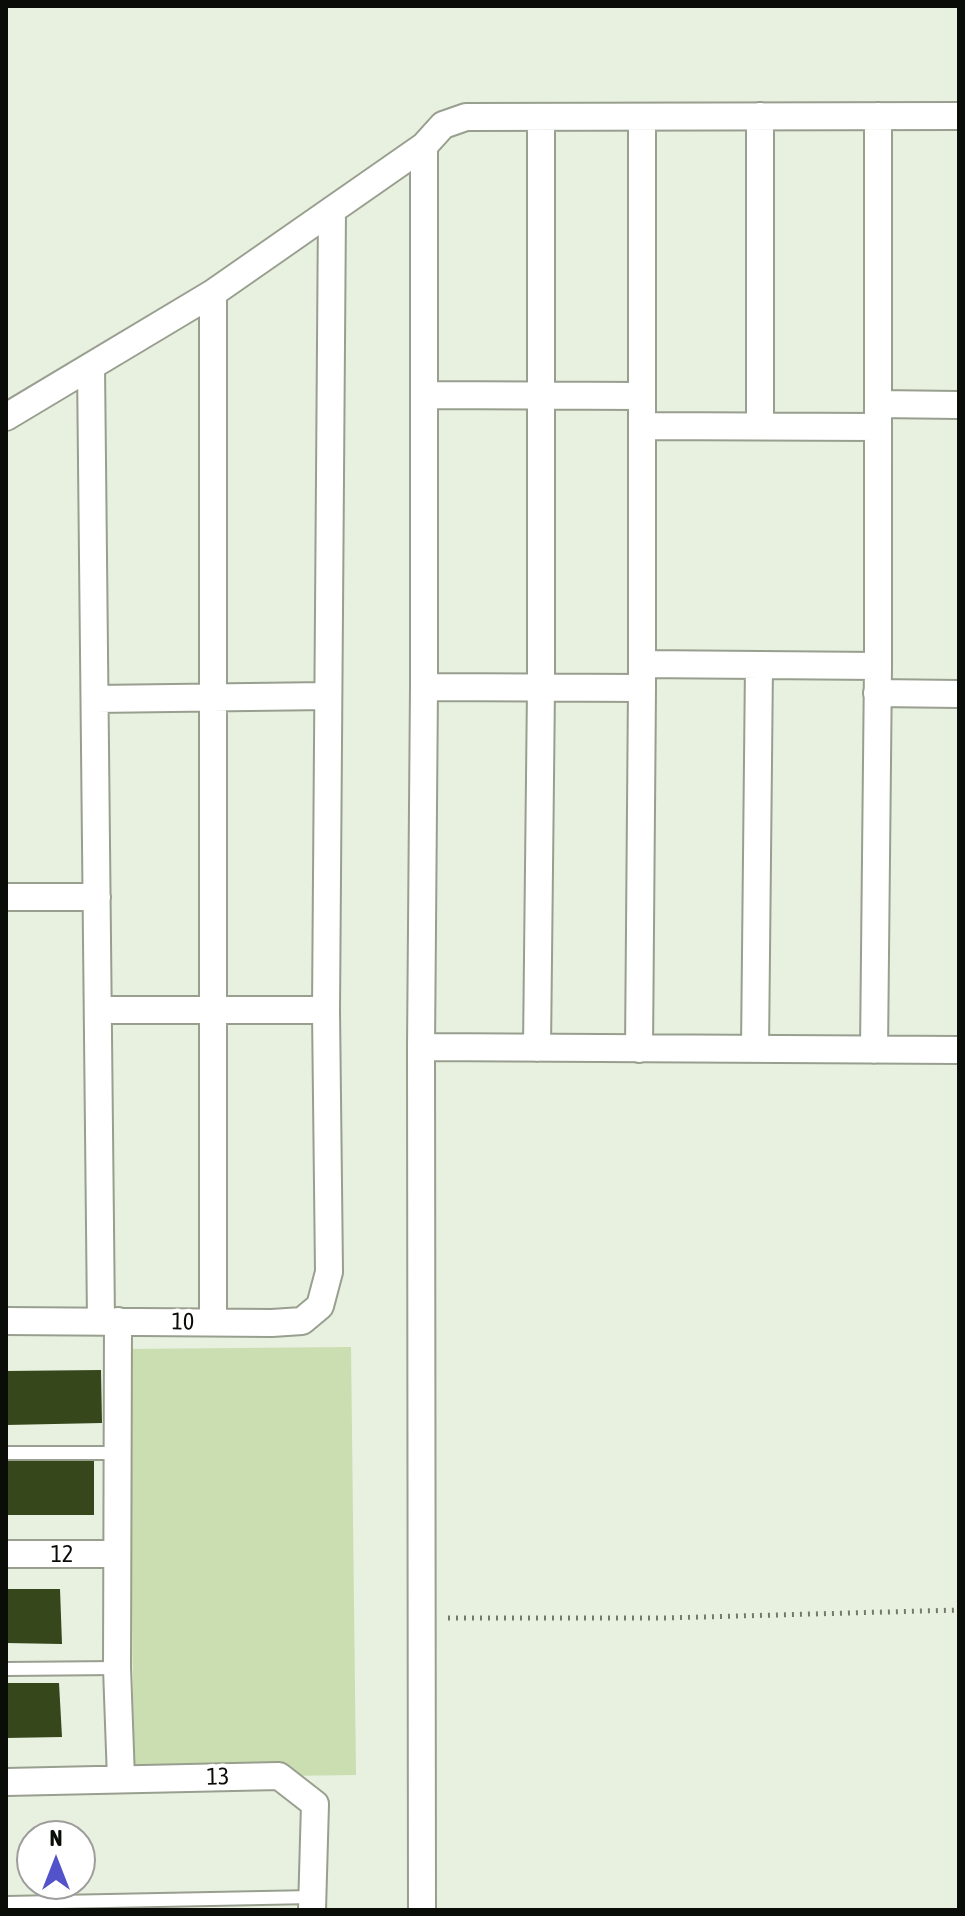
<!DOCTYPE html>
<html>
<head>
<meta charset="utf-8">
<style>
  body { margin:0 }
  #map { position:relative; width:965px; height:1916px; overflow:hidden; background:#e8f0df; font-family:"Asap Condensed",sans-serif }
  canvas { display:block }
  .frame { position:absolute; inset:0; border:8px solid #0a0c07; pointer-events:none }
  .north { position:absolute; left:16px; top:1820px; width:80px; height:80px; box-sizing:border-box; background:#fff; border:2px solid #9d9e9c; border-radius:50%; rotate:0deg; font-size:22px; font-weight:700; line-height:32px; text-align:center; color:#0a0c07 }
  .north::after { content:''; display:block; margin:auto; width:28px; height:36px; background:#5253ca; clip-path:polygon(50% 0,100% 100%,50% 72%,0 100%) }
</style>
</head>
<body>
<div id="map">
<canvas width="965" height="1916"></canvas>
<div class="frame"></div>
<div class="north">N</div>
</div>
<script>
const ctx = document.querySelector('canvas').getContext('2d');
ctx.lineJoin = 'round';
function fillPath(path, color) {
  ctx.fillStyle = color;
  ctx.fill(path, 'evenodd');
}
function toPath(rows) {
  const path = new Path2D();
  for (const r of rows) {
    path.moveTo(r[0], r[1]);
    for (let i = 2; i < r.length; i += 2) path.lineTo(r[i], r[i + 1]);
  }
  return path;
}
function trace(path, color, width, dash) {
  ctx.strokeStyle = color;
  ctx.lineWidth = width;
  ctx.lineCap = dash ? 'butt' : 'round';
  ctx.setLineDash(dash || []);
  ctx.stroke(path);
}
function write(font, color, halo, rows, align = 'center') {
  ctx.font = font + ' "Asap Condensed",sans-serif';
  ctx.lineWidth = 8;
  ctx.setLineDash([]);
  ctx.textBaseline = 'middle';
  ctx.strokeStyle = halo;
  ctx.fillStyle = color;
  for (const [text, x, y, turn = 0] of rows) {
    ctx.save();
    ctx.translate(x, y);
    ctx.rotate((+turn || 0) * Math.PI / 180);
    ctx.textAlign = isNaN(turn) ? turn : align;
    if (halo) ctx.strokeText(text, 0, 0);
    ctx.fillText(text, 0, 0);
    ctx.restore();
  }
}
const green = toPath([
  [351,1347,356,1775,134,1778,129,1349]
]);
const building = toPath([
  [101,1370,102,1423,6,1425,6,1371],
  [6,1456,94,1457,94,1515,6,1515],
  [6,1589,60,1589,62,1644,6,1643],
  [6,1683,59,1683,62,1737,6,1738]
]);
const path = toPath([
  [448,1618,665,1618,959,1610]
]);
const lane = toPath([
  [6,1453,117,1453],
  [6,1669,117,1668],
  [6,1903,313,1897]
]);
const street = toPath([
  [760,116,760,426],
  [213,293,213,1322],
  [91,366,101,1321],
  [424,395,642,396],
  [878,404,959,405],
  [6,417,213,293,424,146,443,125,466,117,959,116],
  [642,426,877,427],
  [642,664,878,666],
  [424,687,642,688],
  [877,693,959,694],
  [95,699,327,696],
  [6,897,97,897],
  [98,1010,326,1010],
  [421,1047,959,1050],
  [537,1048,541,688,541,117],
  [639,1049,642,688,642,117],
  [755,1049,759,665],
  [874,1050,878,666,878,116],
  [6,1321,272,1323,302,1321,320,1306,329,1272,326,1010,332,210],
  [118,1321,117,1668,121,1779],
  [6,1554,117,1554],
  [6,1782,279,1776,315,1804,312,1910],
  [422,1910,421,1047,424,687,424,146]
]);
const streetNames = [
  ["10",183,1322,1],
  ["12",62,1554],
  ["13",218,1777,-1]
];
fillPath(green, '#cadeb2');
fillPath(building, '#36471b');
trace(lane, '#989f8f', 16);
trace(street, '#989f8f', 30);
trace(path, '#74796e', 5, [2, 6]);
trace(lane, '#fff', 12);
trace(street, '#fff', 26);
write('24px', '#0a0c07', '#fff', streetNames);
</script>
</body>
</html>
